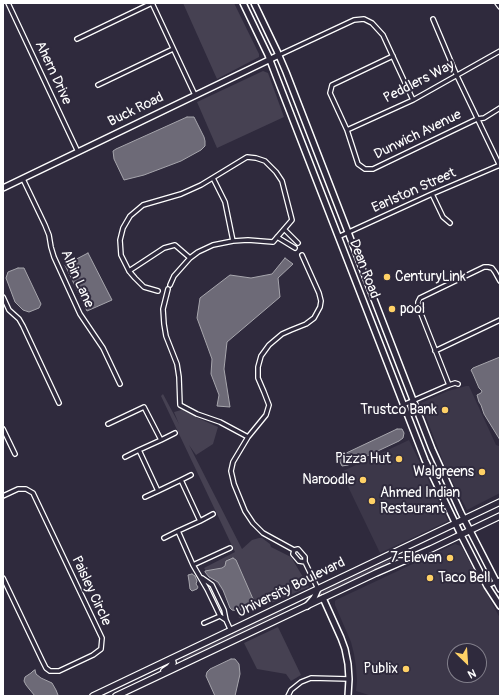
<!DOCTYPE html>
<html>
<head>
<meta charset="utf-8">
<style>
  body { margin:0 }
  #map { position:relative; width:503px; height:699px; overflow:hidden; background:#2f2a3d; font-family:Pangolin,sans-serif }
  canvas { display:block }
  .frame { position:absolute; inset:0; border:4px solid #fff; pointer-events:none }
  .north { position:absolute; left:447px; top:643px; width:40px; height:40px; box-sizing:border-box; background:#2f2a3d; border:1px solid #827f8b; border-radius:50%; rotate:155deg; font-size:11px; font-weight:700; line-height:16px; text-align:center; color:#fff }
  .north::after { content:''; display:block; margin:auto; width:14px; height:18px; background:#ffd166; clip-path:polygon(50% 0,100% 100%,50% 72%,0 100%) }
</style>
</head>
<body>
<div id="map">
<canvas width="503" height="699"></canvas>
<div class="frame"></div>
<div class="north">N</div>
</div>
<script>
const ctx = document.querySelector('canvas').getContext('2d');
ctx.lineJoin = 'round';
function fillPath(path, color) {
  ctx.fillStyle = color;
  ctx.fill(path, 'evenodd');
}
function toPath(rows) {
  const path = new Path2D();
  for (const r of rows) {
    path.moveTo(r[0], r[1]);
    for (let i = 2; i < r.length; i += 2) path.lineTo(r[i], r[i + 1]);
  }
  return path;
}
function trace(path, color, width, dash) {
  ctx.strokeStyle = color;
  ctx.lineWidth = width;
  ctx.lineCap = dash ? 'butt' : 'round';
  ctx.setLineDash(dash || []);
  ctx.stroke(path);
}
function write(font, color, halo, rows, align = 'center') {
  ctx.font = font + ' Pangolin,sans-serif';
  ctx.lineWidth = 4;
  ctx.setLineDash([]);
  ctx.textBaseline = 'middle';
  ctx.strokeStyle = halo;
  ctx.fillStyle = color;
  for (const [text, x, y, turn = 0] of rows) {
    ctx.save();
    ctx.translate(x, y);
    ctx.rotate((+turn || 0) * Math.PI / 180);
    ctx.textAlign = isNaN(turn) ? turn : align;
    if (halo) ctx.strokeText(text, 0, 0);
    ctx.fillText(text, 0, 0);
    ctx.restore();
  }
}
const built = toPath([
  [466,386,469,386,496,445,499,446,500,446,500,493,467,510,446,469,429,425,421,403,448,391],
  [409,440,448,521,380,553,341,472],
  [455,544,461,546,500,618,500,696,372,696,356,691,357,681,356,667,354,654,351,642,335,605,335,601,336,600],
  [455,651,479,651,479,675,455,675]
]);
const green = toPath([
  [183,3,234,3,259,54,259,57,217,79],
  [263,71,268,73,284,117,217,148,197,102],
  [163,394,179,424,174,412,185,409,198,418,218,427,213,444,196,455,189,445,242,549,252,540,259,538,262,538,270,544,271,547,291,557,309,587,252,611,239,618,238,614,240,610,225,594,204,568,235,552,161,396],
  [402,554,402,555,376,569,320,596,319,593],
  [284,610,284,611,247,630,185,660,183,660,183,658],
  [278,627,301,675,291,681,286,674,257,669,244,643]
]);
const water = toPath([
  [187,117,194,117,204,137,205,141,205,146,201,150,181,161,144,175,124,180,114,159,113,151,116,149,187,117],
  [88,253,112,300,87,311,65,265,88,253],
  [285,258,293,264,278,278,280,297,227,342,224,369,230,407,217,406,219,395,211,374,212,359,197,318,200,298,230,275,251,278,272,274,285,258],
  [18,268,24,268,41,304,39,308,29,312,23,310,15,302,6,278,8,272,18,268],
  [500,357,500,440,484,414,481,405,479,402,477,395,481,393,482,391,479,388,473,374,471,370,473,368,495,359,500,357],
  [397,429,402,429,404,433,403,438,399,441,348,465,342,466,339,460,340,456,397,429],
  [233,558,236,560,253,599,251,605,238,611,232,610,230,608,223,590,218,582,209,577,205,572,205,571,222,568,225,566,226,561,233,558],
  [192,574,195,576,197,581,196,584,198,587,197,589,192,591,190,589,189,581,188,575,192,574],
  [231,659,235,659,239,664,240,674,235,696,215,696,206,676,207,672,210,669,231,659],
  [35,670,36,674,41,678,52,683,56,690,58,695,57,696,35,696,30,690,26,685,24,681,25,677,31,673,33,671,35,670]
]);
const street = toPath([
  [8,3,78,152],
  [152,3,195,95],
  [497,3,500,7],
  [433,19,457,76,500,166],
  [77,39,152,3],
  [279,55,354,20,364,19,372,23,383,35,413,100],
  [393,56,332,85,330,93,347,130,358,164,365,169,373,169,477,119,484,118,500,108],
  [98,85,173,49],
  [347,130,413,100,500,51],
  [213,178,225,202,233,241],
  [23,179,45,225,49,235,51,247,54,257,80,314,103,348,120,384],
  [432,194,443,217,450,223],
  [284,229,298,243],
  [277,237,295,248],
  [338,237,432,194,500,165],
  [129,271,164,248,175,245,190,258],
  [168,289,163,309,164,324,166,336,177,364,179,377,180,405,197,414,220,422,248,437],
  [158,291,144,287,135,278,129,271,121,255,120,240,123,228,130,216,143,205,181,194,201,185,247,157,256,158,265,161,276,172,282,181,292,220,273,242,248,240,233,241,213,245,198,252,190,258,174,276,170,285],
  [3,297,9,310,19,319,23,326,59,403],
  [435,351,500,320],
  [449,385,418,306,418,302,420,298,484,267,488,267,492,268,495,272,500,281],
  [403,405,449,385,455,383,458,384],
  [108,424,144,407,161,440,139,450,158,491,181,480,200,521,178,531,193,565,207,589,220,616,226,620],
  [3,429,15,454],
  [161,440,175,433],
  [125,457,139,450],
  [181,480,191,475],
  [3,496,18,489,26,489,33,493,102,638,101,649,93,655,59,671,50,671,46,668,42,660,3,578],
  [145,497,158,491],
  [200,521,213,514],
  [164,538,178,531],
  [294,550,293,554,299,561,305,562,305,557,298,549,294,550,263,533,253,523,245,511,234,484,231,471,233,462,248,437,266,415,269,405,264,392,258,378,258,367,261,356,269,345,282,334,291,330,306,324,314,318,320,307,321,301,319,293,302,255],
  [305,562,318,589],
  [193,565,230,548],
  [202,578,212,585,224,610,226,620,231,631],
  [487,586,500,580],
  [204,623,220,616],
  [288,696,291,690,301,682,311,678,349,679]
]);
const secondary = toPath([
  [243,3,268,55,276,76,425,460,461,535,487,586,500,606],
  [254,3,277,51,286,72,432,449,461,513,500,589],
  [3,188,279,55],
  [323,598,341,638,345,649,348,664,349,679,348,696],
  [307,606,314,598,318,589]
]);
const primary = toPath([
  [164,671,170,667,173,663,172,659],
  [93,696,500,502],
  [116,696,376,573,431,549,500,516]
]);
const markers = [
  [387,277,4,"#ffd166"],
  [392,309,4,"#ffd166"],
  [445,410,4,"#ffd166"],
  [399,459,4,"#ffd166"],
  [482,472,4,"#ffd166"],
  [363,480,4,"#ffd166"],
  [372,501,4,"#ffd166"],
  [450,558,4,"#ffd166"],
  [430,578,4,"#ffd166"],
  [406,669,4,"#ffd166"]
];
const streetNames = [
  ["Ahern Drive",53,73,65],
  ["Peddlers Way",419,82,-27],
  ["Buck Road",136,110,-26],
  ["Dunwich Avenue",418,135,-26],
  ["Earlston Street",414,191,-24],
  ["Dean Road",364,269,69],
  ["Albin Lane",77,279,66],
  ["University Boulevard",291,588,-26],
  ["Paisley Circle",91,591,65]
];
const poiNames = [
  ["CenturyLink",395,277,"left"],
  ["pool",400,309,"left"],
  ["Trustco Bank",437,410],
  ["Pizza Hut",391,459],
  ["Walgreens",474,472],
  ["Naroodle",355,480],
  ["Ahmed Indian",380,493,"left"],
  ["Restaurant",380,509,"left"],
  ["7-Eleven",442,558],
  ["Taco Bell",438,578,"left"],
  ["Publix",398,669]
];
fillPath(built, '#3c3749');
fillPath(green, '#464152');
fillPath(water, '#6d6a77');
trace(water, '#a7a6ad', 1);
trace(street, '#fff', 6);
trace(secondary, '#fff', 8);
trace(primary, '#fff', 8);
trace(street, '#2f2a3d', 3.5);
trace(secondary, '#2f2a3d', 5);
trace(primary, '#2f2a3d', 5.5);
for (const [x, y, r, color] of markers) {
  const dot = new Path2D();
  dot.arc(x, y, r, 0, 2 * Math.PI);
  ctx.fillStyle = color;
  ctx.fill(dot);
  trace(dot, '#2f2a3d', 1.5);
}
write('14px', '#fff', '#2f2a3d', streetNames);
write('14px', '#fff', '#2f2a3d', poiNames, 'right');
</script>
</body>
</html>
